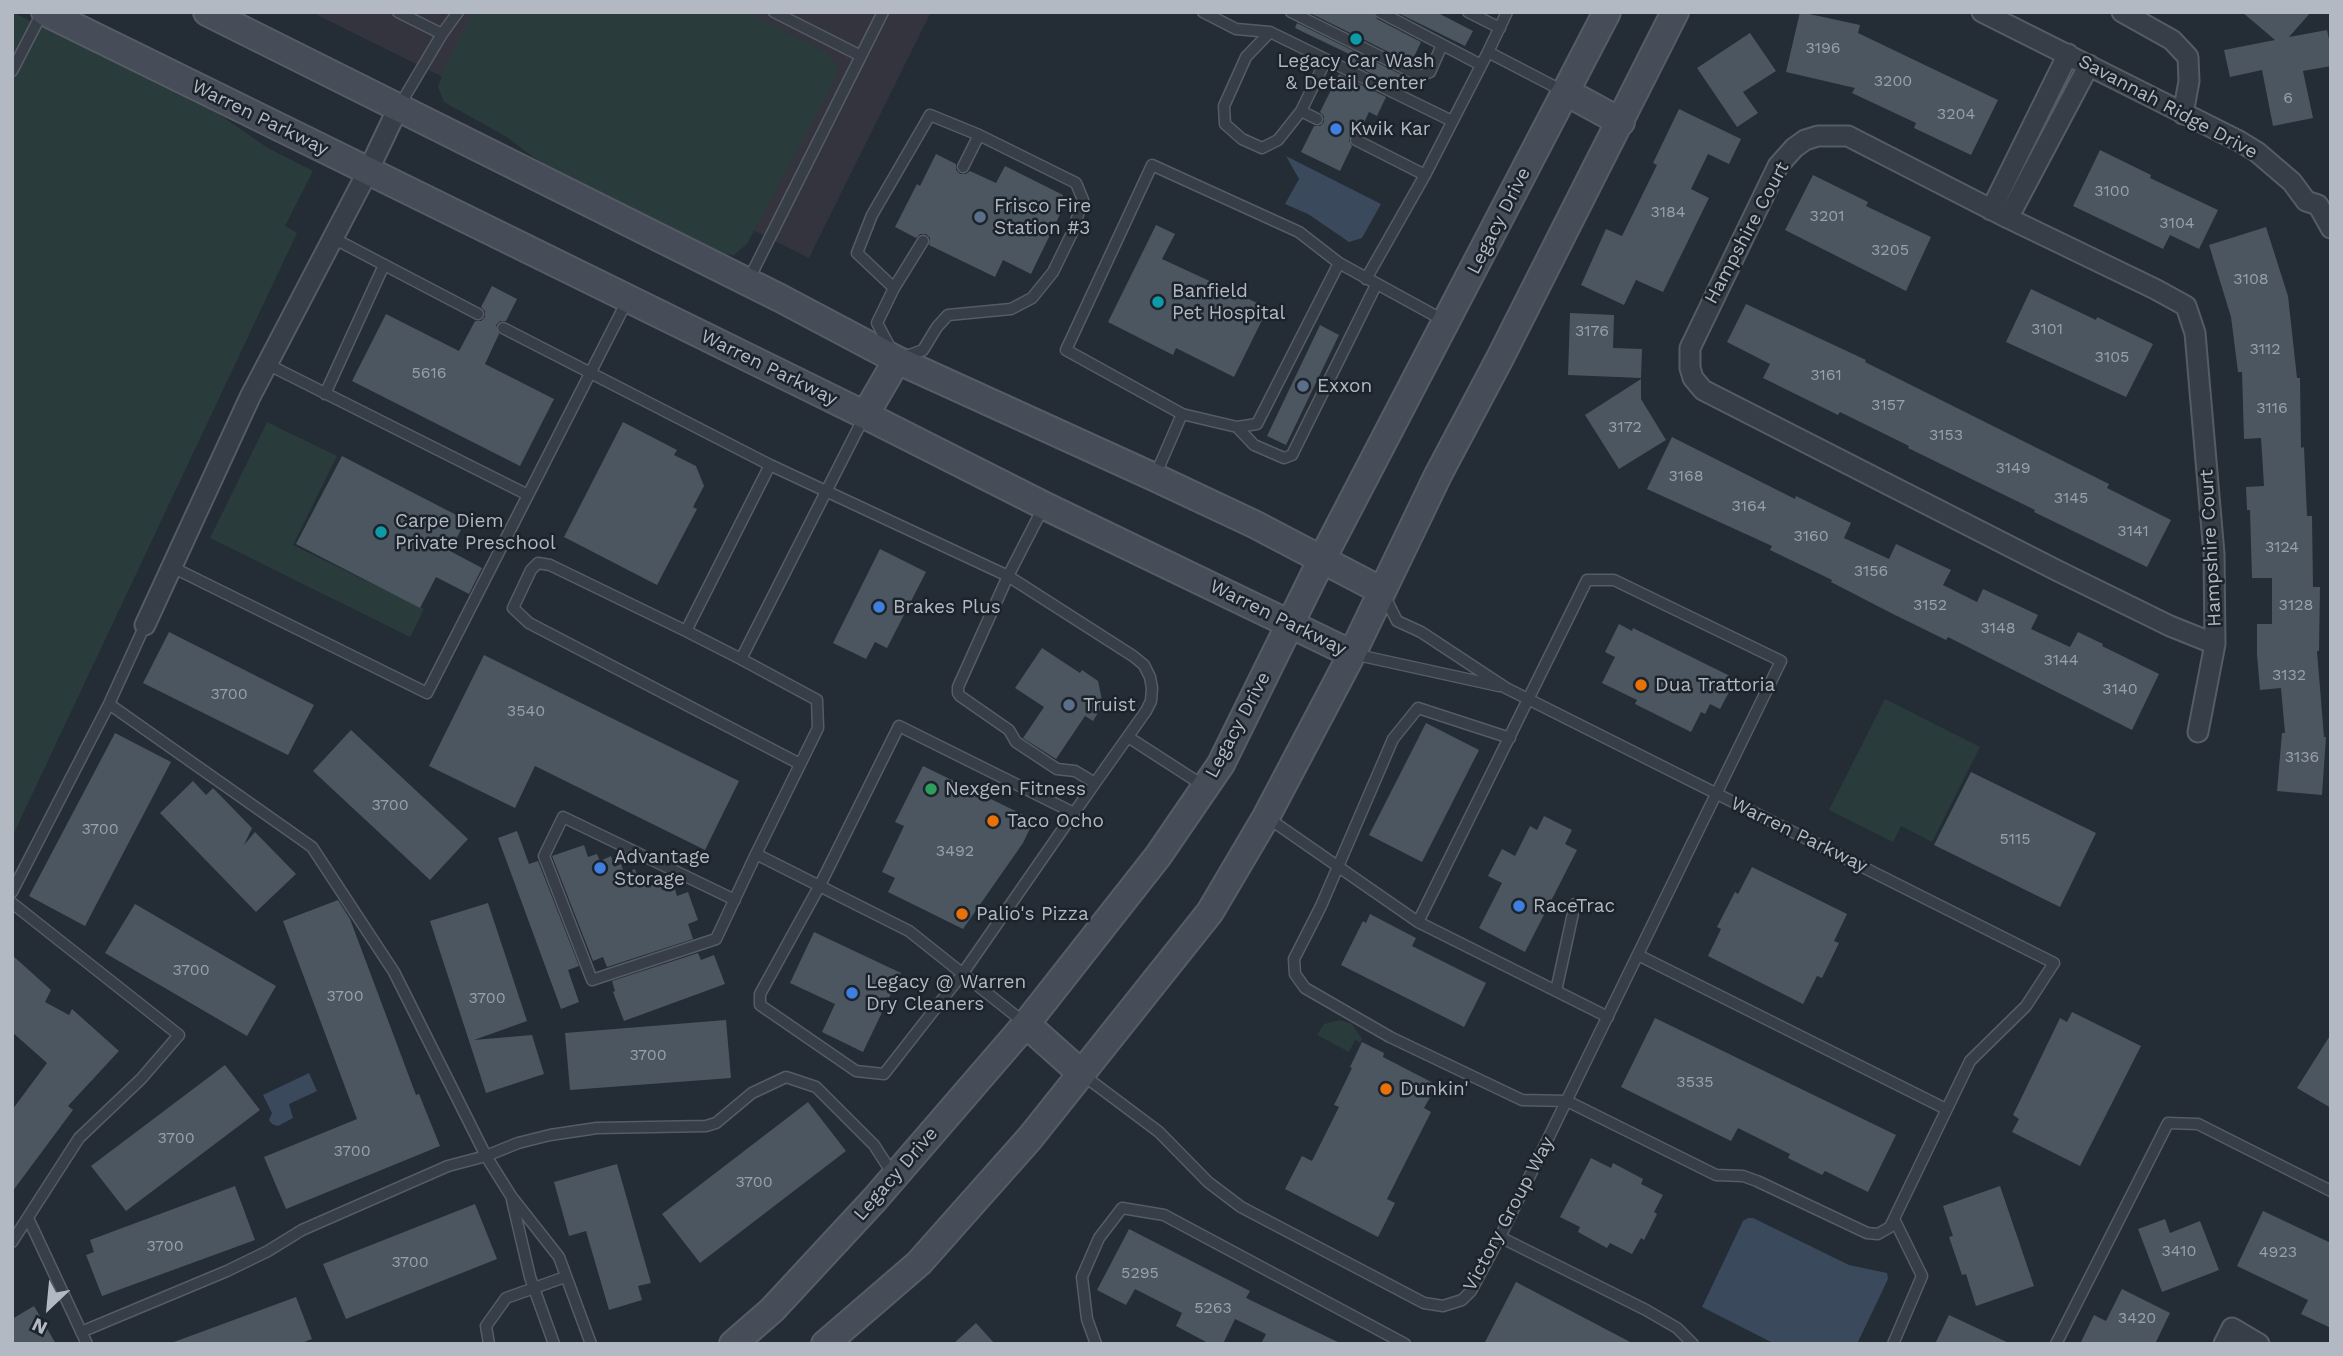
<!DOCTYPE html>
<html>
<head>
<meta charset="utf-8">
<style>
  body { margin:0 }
  #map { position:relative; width:2343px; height:1356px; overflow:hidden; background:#242c36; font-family:"Work Sans",sans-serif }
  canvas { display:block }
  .frame { position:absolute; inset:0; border:14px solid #b2b9c3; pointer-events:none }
  .north { position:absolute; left:14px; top:1272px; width:70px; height:70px; -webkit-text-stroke:5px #1c232b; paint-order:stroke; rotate:206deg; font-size:19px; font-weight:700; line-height:28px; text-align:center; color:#b2b9c3 }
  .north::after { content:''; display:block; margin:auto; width:24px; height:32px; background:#b2b9c3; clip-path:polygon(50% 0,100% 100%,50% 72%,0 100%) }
</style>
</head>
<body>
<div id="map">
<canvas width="2343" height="1356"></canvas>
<div class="frame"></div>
<div class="north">N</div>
</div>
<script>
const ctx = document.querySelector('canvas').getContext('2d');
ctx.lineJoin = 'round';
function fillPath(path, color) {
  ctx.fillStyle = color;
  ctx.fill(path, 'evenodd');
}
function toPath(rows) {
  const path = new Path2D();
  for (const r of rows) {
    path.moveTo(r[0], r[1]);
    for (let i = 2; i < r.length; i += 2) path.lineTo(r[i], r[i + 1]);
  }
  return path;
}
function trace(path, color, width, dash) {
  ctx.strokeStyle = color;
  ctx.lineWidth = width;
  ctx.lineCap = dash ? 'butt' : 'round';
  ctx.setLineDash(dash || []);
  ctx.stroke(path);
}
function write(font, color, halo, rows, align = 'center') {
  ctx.font = font + ' "Work Sans",sans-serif';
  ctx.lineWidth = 5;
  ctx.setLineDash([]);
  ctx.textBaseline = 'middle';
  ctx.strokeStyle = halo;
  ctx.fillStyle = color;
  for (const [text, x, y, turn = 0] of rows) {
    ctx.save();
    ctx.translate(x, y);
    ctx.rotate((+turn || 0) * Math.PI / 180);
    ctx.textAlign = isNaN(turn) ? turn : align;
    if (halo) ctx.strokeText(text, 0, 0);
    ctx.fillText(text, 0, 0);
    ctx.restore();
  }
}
const medical = toPath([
  [311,12,931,12,809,258]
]);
const green = toPath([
  [12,12,220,115,268,148,313,171,285,226,297,233,12,837],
  [474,12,746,12,827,53,837,66,836,77,747,244,734,255,724,254,578,185,533,157,505,136,444,102,438,87,445,66],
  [267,422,337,456,293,545,424,609,410,637,210,538],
  [1885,699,1980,747,1932,842,1901,826,1893,842,1829,810],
  [1340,1020,1352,1024,1362,1039,1360,1043,1355,1040,1349,1052,1317,1035,1324,1024]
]);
const water = toPath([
  [1286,156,1381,204,1362,238,1349,242,1308,214,1285,204,1299,179],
  [309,1073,317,1091,289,1104,293,1118,278,1126,272,1124,269,1120,272,1113,263,1095],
  [1748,1218,1753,1218,1849,1265,1887,1273,1888,1279,1857,1344,1775,1344,1702,1307,1743,1221]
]);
const building = toPath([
  [1308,12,1373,12,1377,19,1421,42,1411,63],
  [1396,12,1436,12,1473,31,1465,46],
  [1800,12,1860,25,1858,33,1998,100,1971,155,1914,128,1916,123,1852,93,1855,88,1786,72],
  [2242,12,2311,12,2289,37,2327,30,2331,48,2331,66,2303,71,2313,118,2273,126,2262,70,2230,77,2224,50,2275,40],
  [1297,23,1404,76,1402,81,1396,78,1393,84,1346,61,1349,54,1295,28],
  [1750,33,1776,71,1743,92,1758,113,1737,127,1697,68],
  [1339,74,1386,97,1377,116,1369,112,1359,133,1350,136,1349,141,1352,146,1340,171,1301,152,1314,126,1320,126,1324,122,1324,116,1320,112],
  [1679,109,1741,139,1729,164,1708,154,1691,189,1709,198,1663,292,1636,280,1624,305,1581,285,1606,229,1622,236,1657,165,1653,163],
  [2100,150,2151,175,2150,178,2218,210,2199,249,2170,235,2163,249,2073,206],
  [936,154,956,164,956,170,960,174,966,174,970,171,996,183,1005,166,1063,195,1059,204,1064,206,1031,274,1003,260,995,277,929,245,930,238,926,234,920,234,916,238,895,227,917,184,920,186],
  [1813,175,1868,202,1866,206,1931,237,1906,291,1785,230],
  [1156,225,1175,234,1162,259,1268,308,1234,377,1176,348,1173,355,1108,322],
  [2266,227,2288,296,2297,378,2300,378,2301,448,2304,447,2307,516,2312,516,2313,587,2320,587,2319,651,2317,651,2324,737,2326,737,2322,795,2277,791,2282,733,2285,733,2281,688,2260,690,2257,655,2257,624,2272,624,2272,578,2252,578,2250,510,2247,510,2246,487,2264,486,2261,438,2244,439,2242,372,2238,372,2231,317,2209,245],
  [492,286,517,299,506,321,500,321,496,325,499,334,485,364,554,399,520,466,352,381,386,314,459,351,475,321,481,321,485,317,485,311,481,307],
  [2031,289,2096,320,2097,317,2153,344,2126,397,2006,342],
  [1746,304,1866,360,1865,362,2109,484,2107,488,2171,520,2147,567,2034,512,2035,510,1908,448,1909,446,1840,412,1838,415,1763,378,1770,364,1727,342],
  [1570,313,1614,315,1613,348,1642,349,1641,378,1568,375],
  [1320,325,1339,335,1286,445,1267,436],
  [1641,379,1641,399,1666,440,1619,469,1585,415],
  [623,422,677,450,674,455,696,466,704,486,693,507,697,509,657,585,564,537],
  [1672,437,1795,499,1796,496,1851,523,1844,538,1889,559,1896,544,1951,570,1943,585,1977,602,1983,589,2038,615,2031,629,2070,647,2078,632,2103,644,2102,646,2159,674,2132,730,1948,637,1946,640,1893,614,1831,582,1832,580,1770,550,1772,546,1647,489],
  [342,456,466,520,450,551,482,568,469,594,436,577,420,608,296,544],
  [880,549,926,572,887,648,875,642,866,659,833,643],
  [1619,624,1632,631,1633,628,1736,679,1720,709,1710,704,1705,714,1701,712,1691,732,1635,704,1637,700,1602,683,1615,657,1605,652],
  [169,632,314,705,288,755,143,683],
  [1042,648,1080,673,1082,670,1098,681,1103,705,1093,721,1085,716,1056,759,1023,738,1044,707,1015,688],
  [484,655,739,781,705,850,535,766,515,808,429,766],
  [1426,723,1479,750,1422,862,1369,835],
  [351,730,468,839,430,880,313,771],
  [115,733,171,762,85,926,29,896],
  [923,766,1034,820,1023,843,963,929,888,892,895,878,882,872,904,826,895,822],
  [1971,772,2096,833,2060,907,1934,845],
  [193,781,206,795,213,788,252,828,244,845,255,832,296,874,256,912,160,813],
  [1544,816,1572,830,1565,844,1577,850,1525,952,1479,928,1502,883,1488,876,1502,849,1515,856,1530,826,1537,830],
  [517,831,529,864,538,861,579,966,568,970,579,1002,561,1009,498,838],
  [584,845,588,857,597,854,600,861,611,856,614,867,621,864,624,873,635,869,638,879,646,876,650,886,659,882,662,890,674,886,677,896,688,892,698,920,688,924,693,939,607,967,603,957,593,961,552,856],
  [1752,867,1847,914,1834,941,1839,943,1822,978,1817,976,1803,1004,1708,956,1721,929,1717,927,1735,892,1738,894],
  [338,900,350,919,416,1095,419,1094,440,1146,286,1209,264,1157,357,1119,283,921],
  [488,903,527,1021,474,1040,532,1035,544,1074,486,1093,430,921],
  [135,904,276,986,247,1036,105,953],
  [1370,914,1416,938,1412,946,1486,983,1464,1027,1341,965,1363,921,1366,923],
  [814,932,901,973,863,1052,822,1032,835,1004,790,983],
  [698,953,701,960,714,955,725,984,624,1021,613,992,615,991,612,981],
  [12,955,51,990,45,1002,69,1015,72,1009,119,1051,68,1106,73,1110,12,1192,12,1110,47,1063,12,1032],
  [2072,1012,2141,1046,2080,1166,2012,1132,2019,1119,2013,1115,2060,1018,2067,1022],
  [1655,1018,1896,1135,1868,1192,1825,1171,1822,1175,1788,1158,1790,1154,1738,1128,1731,1141,1621,1087],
  [726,1020,731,1078,570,1090,565,1033],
  [2331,1034,2331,1108,2297,1088],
  [1362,1042,1384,1053,1383,1057,1437,1085,1424,1108,1431,1112,1387,1199,1395,1203,1378,1237,1285,1189,1302,1156,1312,1161,1339,1107,1334,1105,1352,1068,1350,1067],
  [225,1065,260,1110,126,1211,91,1166],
  [808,1102,846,1151,700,1263,662,1214],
  [1591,1158,1611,1168,1613,1163,1643,1179,1641,1184,1663,1195,1654,1212,1657,1214,1644,1240,1641,1238,1632,1254,1610,1243,1607,1248,1578,1232,1580,1227,1560,1217],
  [617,1164,651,1283,638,1286,642,1300,609,1310,586,1231,569,1236,554,1182],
  [235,1186,255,1240,102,1296,86,1255,94,1252,90,1240],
  [2000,1186,2034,1286,1976,1306,1966,1274,1962,1275,1949,1237,1953,1236,1943,1206],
  [475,1204,497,1259,346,1319,323,1264],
  [2263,1211,2331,1243,2331,1328,2301,1314,2308,1300,2237,1266],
  [2165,1219,2170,1233,2200,1221,2219,1270,2162,1292,2138,1229],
  [1129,1229,1250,1291,1246,1298,1342,1344,1261,1344,1266,1334,1235,1319,1223,1344,1210,1344,1176,1326,1182,1313,1135,1289,1126,1305,1097,1290],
  [1516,1282,1634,1344,1484,1344],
  [2122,1289,2170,1313,2155,1344,2080,1344,2094,1315,2106,1321],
  [296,1297,312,1339,299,1344,174,1344,174,1342],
  [34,1306,56,1344,12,1344,12,1319],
  [1949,1315,2011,1344,1935,1344],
  [976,1323,995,1344,953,1344]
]);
const lane = toPath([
  [398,12,442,34],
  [774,12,861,56],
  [1203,12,1236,29,1270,32,1452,121],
  [1291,12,1420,76,1430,72,1442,45],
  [1380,12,1481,65],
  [1468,12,1500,28],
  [1270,32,1246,57,1224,106,1225,124,1242,139,1262,148,1278,140,1301,111,1317,119],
  [1488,52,1507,12],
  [12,71,42,13],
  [398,108,442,34,458,12],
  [1301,111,1326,60],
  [1356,140,1425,175],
  [963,167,979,135],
  [333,238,478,314],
  [1366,279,1425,175,1488,52,1563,91],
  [748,281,883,12],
  [894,288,857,253,872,215,930,115,979,135,1076,183,1083,200,1072,233,1053,272,1032,298,1011,309,948,315,937,327,923,350,904,357],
  [503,328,770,465],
  [892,351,877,323,894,288,923,241],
  [267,364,528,495],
  [325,394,384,265],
  [1182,414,1237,427,1257,424,1339,263],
  [864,417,741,659,817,700,818,728,756,854,909,931,1026,1024],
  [1237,427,1254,445,1284,458,1292,455,1376,285],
  [1155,476,1182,414,1066,350,1152,165,1299,232,1339,263,1443,320],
  [1044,506,1008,576,1133,656,1144,665,1150,677,1152,688,1151,701,1146,711,1095,783,1074,813,963,973,884,1074,856,1071,760,1005,760,994,820,885,899,726,1074,813],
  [172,567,427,693,628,299],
  [1384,595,1397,621,1421,632,1506,688,2054,963,2026,1006,1970,1061,1890,1227,1878,1234,1867,1233,1757,1181,1743,1176,1716,1175,1567,1101,1522,1100,1390,1037,1305,988,1295,974,1294,959,1321,906,1393,739,1418,708,1510,738],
  [686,631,550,565,538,563,531,570,513,608,529,623,800,764],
  [1353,654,1499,686],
  [741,659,686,631,770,465,1008,576,958,687,958,693,960,696,1009,730,1016,742,1057,769,1075,771,1095,783],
  [109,704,312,847,394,972,486,1156,511,1196,559,1257,591,1344],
  [1128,737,1204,786],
  [1268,818,1418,922,1608,1017],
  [12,892,109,704,145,625],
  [735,900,563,817,544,856,592,980,716,939,756,854],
  [12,903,179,1035,141,1079,79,1138,12,1242],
  [1638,955,1946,1109],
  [1556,991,1575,904],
  [1083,1075,1159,1132,1208,1182,1241,1207,1424,1303,1443,1306,1462,1300,1471,1291,1500,1237,1781,661,1614,580,1587,580,1418,922],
  [512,1200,530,1277,554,1344],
  [28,1218,87,1344],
  [1500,1237,1646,1310,1677,1328,1693,1344],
  [81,1332,227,1271,268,1251,302,1230,448,1166,486,1156,518,1143,550,1135,597,1128,706,1126,716,1123,752,1093,786,1077,816,1087,874,1145,894,1176],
  [489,1344,486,1326,506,1298,565,1277],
  [1096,1344,1087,1319,1082,1277,1099,1238,1122,1208,1164,1215,1405,1344],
  [1893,1344,1922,1276,1895,1221],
  [2056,1344,2168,1123,2198,1124,2331,1191]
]);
const street = toPath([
  [1982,12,2239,141,2257,152,2292,182,2306,201,2318,205,2331,228],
  [2122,12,2172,40,2188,57,2189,81,2183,114],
  [1991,210,2068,54],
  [2008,218,2089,65],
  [145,625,250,397,368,171,398,108],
  [2198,732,2215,644,2214,554,2195,333,2186,306,2155,289,2008,218,1848,136,1818,136,1805,140,1794,148,1778,166,1690,348,1690,368,1693,378,1703,390,2058,571,2170,626,2215,644],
  [2224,1344,2232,1328,2259,1344]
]);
const secondary = toPath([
  [45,12,865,415,1045,506,1352,654],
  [207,12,780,298,897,360,1154,477,1254,524,1382,591],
  [1566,92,1621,122],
  [865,415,897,360],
  [1026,1024,1082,1074],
  [733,1344,772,1310,875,1199,1026,1024,1158,856,1221,764,1321,561,1607,12],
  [825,1344,919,1263,1030,1138,1210,912,1266,817,1352,654,1438,475,1500,358,1675,12]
]);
const markers = [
  [1356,39,7,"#0f9aa8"],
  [1336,129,7,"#3f7fe0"],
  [980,217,7,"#5c6f8a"],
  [1158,302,7,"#0f9aa8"],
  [1303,386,7,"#5c6f8a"],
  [381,532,7,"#0f9aa8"],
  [879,607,7,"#3f7fe0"],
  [1641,685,7,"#e8710a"],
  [1069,705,7,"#5c6f8a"],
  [931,789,7,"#2e9e5b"],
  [993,821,7,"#e8710a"],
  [600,868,7,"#3f7fe0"],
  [1519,906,7,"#3f7fe0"],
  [962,914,7,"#e8710a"],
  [852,993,7,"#3f7fe0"],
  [1386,1089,7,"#e8710a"]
];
const numberNames = [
  ["3196",1823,48],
  ["3200",1893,81],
  ["6",2288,98],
  ["3204",1956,114],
  ["3100",2112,191],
  ["3184",1668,212],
  ["3201",1827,216],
  ["3104",2177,223],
  ["3205",1890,250],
  ["3108",2251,279],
  ["3101",2047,329],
  ["3176",1592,331],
  ["3112",2265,349],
  ["3105",2112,357],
  ["5616",429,373],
  ["3161",1826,375],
  ["3157",1888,405],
  ["3116",2272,408],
  ["3172",1625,427],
  ["3153",1946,435],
  ["3149",2013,468],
  ["3168",1686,476],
  ["3145",2071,498],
  ["3164",1749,506],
  ["3141",2133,531],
  ["3160",1811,536],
  ["3124",2282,547],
  ["3156",1871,571],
  ["3152",1930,605],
  ["3128",2296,605],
  ["3148",1998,628],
  ["3144",2061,660],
  ["3132",2289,675],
  ["3140",2120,689],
  ["3700",229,694],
  ["3540",526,711],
  ["3136",2302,757],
  ["3700",390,805],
  ["3700",100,829],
  ["5115",2015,839],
  ["3492",955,851],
  ["3700",191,970],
  ["3700",345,996],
  ["3700",487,998],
  ["3700",648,1055],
  ["3535",1695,1082],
  ["3700",176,1138],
  ["3700",352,1151],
  ["3700",754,1182],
  ["3700",165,1246],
  ["3410",2179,1251],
  ["4923",2278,1252],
  ["3700",410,1262],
  ["5295",1140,1273],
  ["5263",1213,1308],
  ["3420",2137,1318]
];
const poiNames = [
  ["Legacy Car Wash",1356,61,"center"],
  ["& Detail Center",1356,83,"center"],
  ["Kwik Kar",1350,129],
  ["Frisco Fire",994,206],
  ["Station #3",994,228],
  ["Banfield",1172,291],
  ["Pet Hospital",1172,313],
  ["Exxon",1317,386],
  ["Carpe Diem",395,521],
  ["Private Preschool",395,543],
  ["Brakes Plus",893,607],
  ["Dua Trattoria",1655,685],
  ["Truist",1083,705],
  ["Nexgen Fitness",945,789],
  ["Taco Ocho",1007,821],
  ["Advantage",614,857],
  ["Storage",614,879],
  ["RaceTrac",1533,906],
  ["Palio's Pizza",976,914],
  ["Legacy @ Warren",866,982],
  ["Dry Cleaners",866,1004],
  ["Dunkin'",1400,1089]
];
const streetNames = [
  ["Savannah Ridge Drive",2168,107,28],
  ["Warren Parkway",260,118,26],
  ["Legacy Drive",1499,221,-63],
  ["Hampshire Court",1747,233,-62],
  ["Warren Parkway",769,368,26],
  ["Hampshire Court",2211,548,-93],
  ["Warren Parkway",1278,618,26],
  ["Legacy Drive",1238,725,-62],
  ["Warren Parkway",1799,835,26],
  ["Legacy Drive",896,1174,-49],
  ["Victory Group Way",1509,1214,-62]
];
fillPath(medical, '#34343f');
fillPath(green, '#2a3b3b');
fillPath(water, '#3b495d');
fillPath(building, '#4c5661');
trace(lane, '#555c64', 13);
trace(street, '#555c64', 23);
trace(secondary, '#555c64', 30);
trace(lane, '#373e47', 10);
trace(street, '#373e47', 19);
trace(secondary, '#464d59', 26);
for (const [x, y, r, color] of markers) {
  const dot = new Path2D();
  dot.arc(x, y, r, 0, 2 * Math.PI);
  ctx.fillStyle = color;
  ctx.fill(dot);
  trace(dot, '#1c232b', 2.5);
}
write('16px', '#98a0aa', null, numberNames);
write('19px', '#b2b9c3', '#1c232b', poiNames, 'left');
write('19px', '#b2b9c3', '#1c232b', streetNames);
</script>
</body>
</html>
